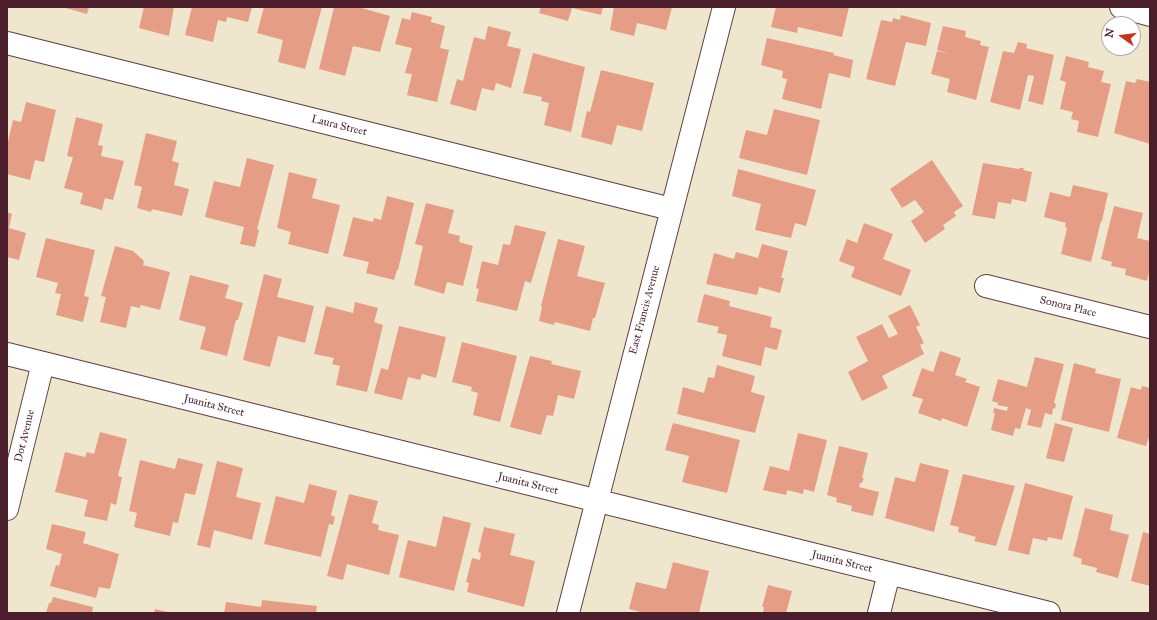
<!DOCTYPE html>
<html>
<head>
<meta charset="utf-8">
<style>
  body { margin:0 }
  #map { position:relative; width:1157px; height:620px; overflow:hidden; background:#efe7cd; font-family:"IM FELL Great Primer",serif }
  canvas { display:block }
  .frame { position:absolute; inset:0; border:8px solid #4a1f2b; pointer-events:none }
  .north { position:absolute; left:1101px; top:16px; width:40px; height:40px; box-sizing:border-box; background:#fff; border:1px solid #b7a5aa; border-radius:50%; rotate:284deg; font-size:11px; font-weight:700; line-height:16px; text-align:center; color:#4a1f2b }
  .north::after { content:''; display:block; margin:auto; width:14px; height:18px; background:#c8321e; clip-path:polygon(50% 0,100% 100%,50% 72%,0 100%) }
</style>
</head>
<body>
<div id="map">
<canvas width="1157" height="620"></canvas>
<div class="frame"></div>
<div class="north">N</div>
</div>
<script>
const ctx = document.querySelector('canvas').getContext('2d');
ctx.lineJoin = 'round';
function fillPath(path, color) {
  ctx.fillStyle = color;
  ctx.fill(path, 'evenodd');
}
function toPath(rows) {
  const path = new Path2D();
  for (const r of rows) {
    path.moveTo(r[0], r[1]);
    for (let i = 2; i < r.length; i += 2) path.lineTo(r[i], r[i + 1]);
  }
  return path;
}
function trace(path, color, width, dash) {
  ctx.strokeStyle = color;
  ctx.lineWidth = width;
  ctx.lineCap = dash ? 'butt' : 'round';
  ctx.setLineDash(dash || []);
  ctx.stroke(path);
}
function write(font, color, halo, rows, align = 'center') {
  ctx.font = font + ' "IM FELL Great Primer",serif';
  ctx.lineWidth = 4;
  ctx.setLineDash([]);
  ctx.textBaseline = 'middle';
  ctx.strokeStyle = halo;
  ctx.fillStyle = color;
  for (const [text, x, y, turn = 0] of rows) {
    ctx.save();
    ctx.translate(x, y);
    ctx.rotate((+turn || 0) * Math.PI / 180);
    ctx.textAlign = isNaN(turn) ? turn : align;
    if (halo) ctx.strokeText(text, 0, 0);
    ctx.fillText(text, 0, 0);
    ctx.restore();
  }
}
const building = toPath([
  [62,7,89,7,87,14],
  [144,7,174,7,169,36,139,28],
  [192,7,252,7,248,22,227,17,226,22,218,20,213,42,185,35],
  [264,7,322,7,305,69,278,62,283,40,257,33],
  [334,7,358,7,390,16,380,52,353,46,345,76,319,69],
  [541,7,603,7,601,15,572,8,568,21,539,13],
  [614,7,672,7,666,30,637,23,634,36,610,30],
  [776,7,849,7,842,37,798,27,797,33,771,27],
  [412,12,432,17,431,22,445,26,440,48,449,50,437,102,407,95,412,74,405,73,412,48,395,44,402,18,410,20],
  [901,15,931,23,926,46,906,42,895,86,866,79,881,20,892,22,893,18,900,20],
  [488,26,511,32,507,46,521,49,511,88,496,83,494,91,482,88,476,111,450,104,457,79,463,81,474,37,485,40],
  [943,26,966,31,965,37,981,41,980,45,989,47,976,100,947,92,950,79,931,74,937,51,949,54,937,50],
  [767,38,834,53,833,55,853,60,850,78,829,73,821,109,782,99,787,79,782,78,783,71,761,65],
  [1018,42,1027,44,1026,48,1054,55,1043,105,1028,101,1034,76,1028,75,1020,110,990,102,1003,51,1014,53],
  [533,53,585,67,571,132,544,125,549,103,541,101,542,97,523,93],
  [1066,56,1089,62,1088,67,1104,71,1101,82,1111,84,1098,137,1077,132,1079,121,1071,119,1073,112,1060,109,1066,82,1060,80],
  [601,70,654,83,642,131,617,125,612,145,581,137,587,111,590,112],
  [1137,79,1150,82,1150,144,1114,133,1126,81,1135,83],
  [26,102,56,110,44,162,35,160,30,180,7,174,7,146,13,120,21,122],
  [774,109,820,120,807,175,739,158,746,130,767,135],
  [76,117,103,124,98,145,103,146,101,156,124,161,113,200,105,198,102,210,80,204,83,193,64,188,73,157,67,156],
  [146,133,177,141,172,161,179,163,174,185,189,189,182,216,152,209,151,212,137,208,142,187,134,185],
  [247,158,274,165,257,229,259,230,255,247,240,244,244,227,205,217,214,181,240,187],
  [932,160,963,206,954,212,956,216,943,225,945,229,925,243,911,221,924,212,915,200,902,208,890,189],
  [983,163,1019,169,1020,168,1024,168,1023,170,1032,172,1026,202,1012,199,1011,204,998,202,995,219,972,215],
  [738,169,816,190,806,226,795,223,791,238,755,230,761,204,732,196],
  [289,172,317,179,312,198,340,205,328,254,288,244,291,232,277,228],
  [1073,185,1108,193,1102,221,1101,221,1091,262,1061,254,1067,228,1065,227,1066,223,1044,217,1050,192,1070,197],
  [387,196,414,203,398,270,397,270,394,280,366,273,369,262,343,256,353,217,373,222,374,218,381,220],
  [426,203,454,210,448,233,460,236,459,242,473,246,463,286,447,282,444,294,414,285,423,246,415,244],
  [1114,206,1143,213,1137,238,1150,241,1150,269,1147,281,1125,275,1126,269,1111,266,1112,262,1101,259],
  [7,212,12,214,9,228,26,233,19,260,7,257],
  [864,223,893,234,883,259,911,270,901,296,851,277,855,267,839,261,847,239,857,243],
  [515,225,546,232,531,283,525,281,517,311,476,301,479,289,476,288,482,261,498,265,503,244,510,245],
  [46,238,95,250,84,296,89,297,83,322,56,315,61,294,55,293,58,283,36,277],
  [558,239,585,246,577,276,605,283,595,318,593,318,590,331,555,322,554,325,539,321,542,307,541,306],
  [762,244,788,251,781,278,784,278,780,293,759,287,757,295,706,284,714,253,734,259,736,252,758,258],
  [115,246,133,251,144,261,143,265,170,272,160,310,141,305,140,308,131,306,126,328,100,322,106,297,101,296],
  [264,274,282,279,277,297,314,306,305,343,278,336,270,367,243,360],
  [190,275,229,285,225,298,243,303,238,320,236,320,227,356,200,349,206,327,179,320],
  [704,294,730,301,729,306,772,317,770,327,782,330,777,350,765,347,761,366,722,356,727,335,717,333,719,327,697,322],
  [355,302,378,308,374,322,383,325,367,392,336,385,340,366,332,364,334,358,314,354,326,306,353,313],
  [910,305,920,325,916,327,924,343,920,345,924,354,882,376,888,388,862,401,848,372,868,361,856,337,882,324,889,338,898,334,888,316],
  [399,326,446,337,436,378,422,374,420,380,408,377,402,400,374,393,381,368,388,370],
  [462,342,517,356,500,422,473,415,478,393,471,391,472,387,452,382],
  [940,351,961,358,955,375,967,379,965,382,980,387,967,427,942,418,941,421,918,413,923,399,912,396,922,368,933,372],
  [530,356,552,361,551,364,581,371,574,399,558,395,553,416,547,415,541,435,510,427],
  [1035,357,1064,364,1054,403,1056,404,1055,409,1053,408,1052,415,1045,413,1041,428,1027,425,1031,410,1026,408,1020,429,1015,428,1013,436,991,430,995,413,993,413,994,408,1007,411,1008,407,997,405,998,403,992,401,998,379,1027,387],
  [1074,363,1096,369,1095,373,1121,379,1109,432,1061,420],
  [717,365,755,376,751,392,765,396,755,433,677,414,683,387,704,393,708,377,714,378],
  [1142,386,1150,388,1150,434,1146,446,1117,438,1131,387,1141,390],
  [673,423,740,440,727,493,682,482,689,456,665,450],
  [1055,423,1073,428,1064,462,1046,458],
  [100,432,127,439,118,476,122,477,116,505,111,503,107,521,84,516,88,500,55,492,65,452,85,457,87,452,94,454],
  [798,433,827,440,814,492,804,489,803,494,787,490,786,495,763,490,770,466,789,471],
  [839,446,868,453,862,478,864,478,862,483,860,483,859,487,879,492,873,516,851,511,852,506,836,502,837,498,827,495],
  [178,458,203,464,195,495,185,493,178,523,173,522,170,536,134,527,137,513,129,511,140,460,175,469],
  [217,461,243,468,236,497,261,503,252,540,214,530,210,548,197,545],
  [920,463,949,470,934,532,885,518,895,477,915,482],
  [963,474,1015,486,996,546,974,541,976,537,958,532,959,527,950,525],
  [1025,483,1073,496,1062,540,1048,537,1047,541,1033,538,1029,555,1008,550],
  [309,484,337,491,331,515,335,517,333,525,329,524,321,557,264,544,276,496,304,503],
  [349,494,378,501,372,523,379,525,378,530,399,535,389,575,347,564,343,580,327,576],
  [1085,508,1113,515,1110,530,1129,535,1118,578,1096,572,1097,568,1081,564,1082,559,1073,556],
  [443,516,471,523,454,591,399,577,408,540,436,547],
  [52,524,86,532,83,543,119,554,110,589,99,587,96,598,50,586,56,565,59,566,62,554,46,549],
  [484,527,515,534,510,555,535,561,524,607,467,592,469,583,466,582,472,558,480,560,481,553,478,552],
  [1143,532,1150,534,1150,586,1131,581],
  [673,562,709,571,699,613,644,613,629,609,636,582,666,589],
  [768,585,792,591,786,613,763,613,764,607,762,607],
  [53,597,93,607,92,613,46,613,49,603,51,603],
  [262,600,317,606,316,613,224,613,226,602,261,607],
  [155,609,168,612,168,613,154,613]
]);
const street = toPath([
  [1121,7,1150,15],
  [7,43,671,209],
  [986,286,1150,327],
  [7,354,1049,613],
  [7,509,43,363],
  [568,613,724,7],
  [879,613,889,573]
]);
const streetNames = [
  ["Laura Street",339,126,14],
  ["Sonora Place",1068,307,14],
  ["East Francis Avenue",645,310,-75],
  ["Juanita Street",214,406,14],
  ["Dot Avenue",25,436,-76],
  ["Juanita Street",528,484,14],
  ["Juanita Street",842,562,14]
];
fillPath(building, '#e59e85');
trace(street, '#633d43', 24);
trace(street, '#fff', 22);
write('11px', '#4a1f2b', '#fff', streetNames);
</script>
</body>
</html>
